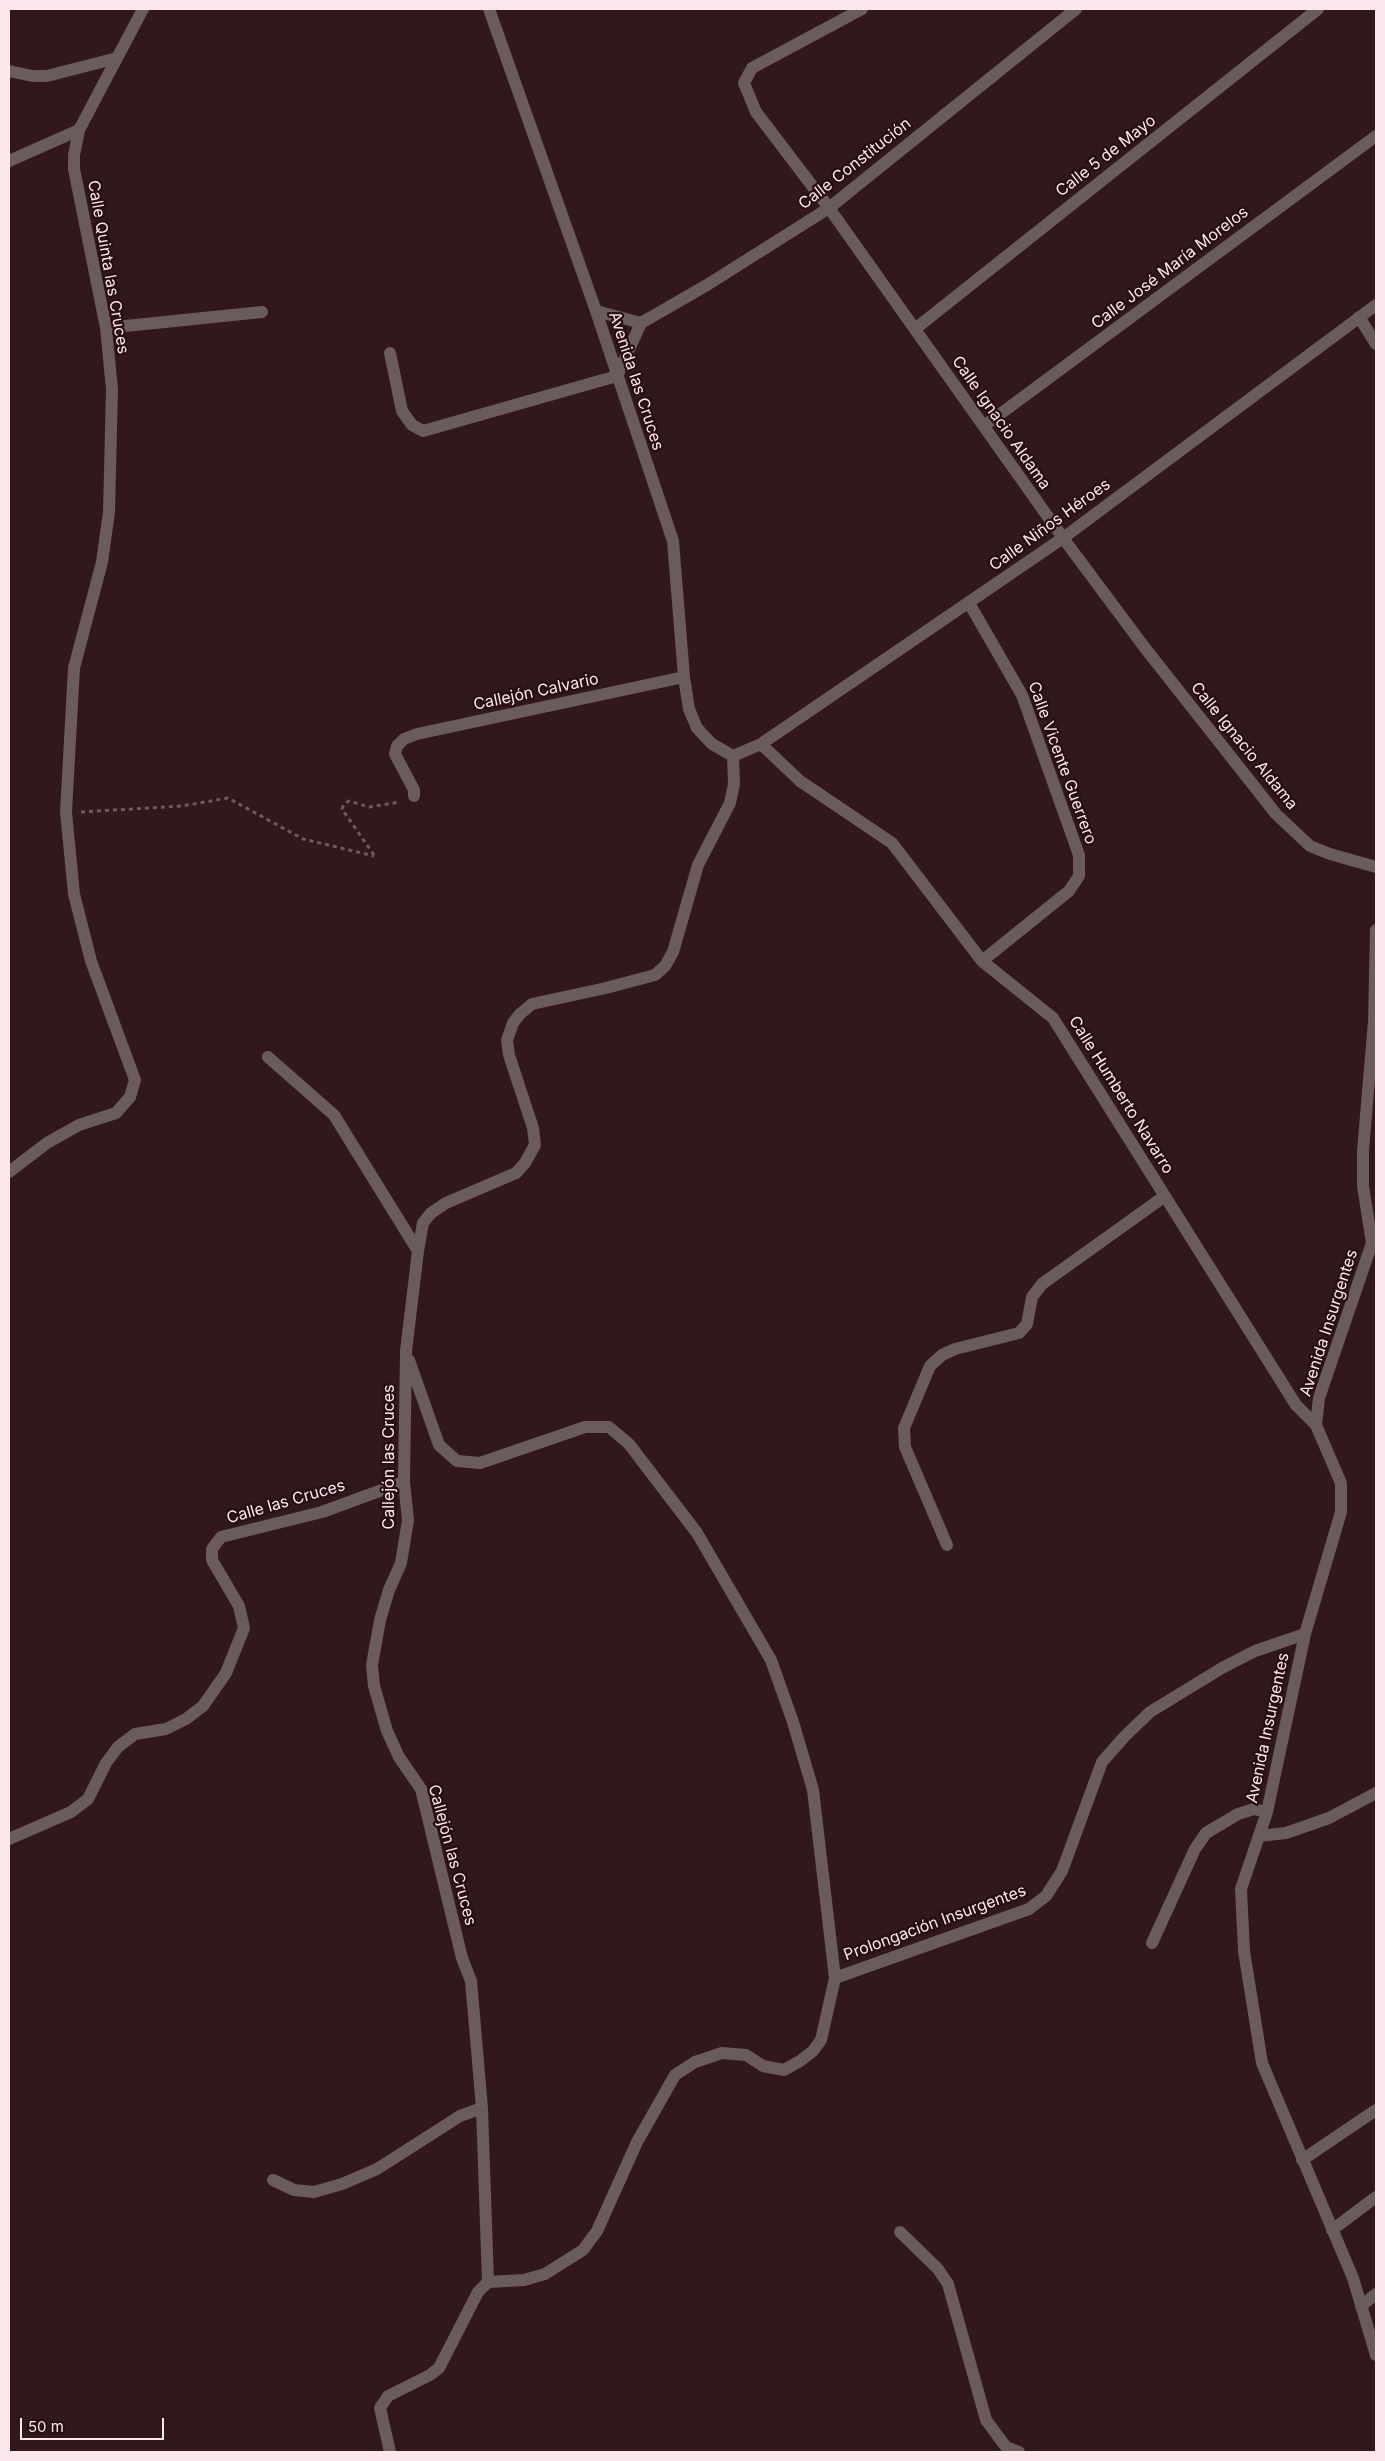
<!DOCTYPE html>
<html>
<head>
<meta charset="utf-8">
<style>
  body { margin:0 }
  #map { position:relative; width:1385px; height:2461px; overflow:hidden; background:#32171d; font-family:Inter,sans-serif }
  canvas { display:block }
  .frame { position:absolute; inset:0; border:10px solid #fce8ec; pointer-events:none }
  .scale { position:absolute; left:20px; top:2418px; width:144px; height:22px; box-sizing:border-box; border:2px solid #fce8ec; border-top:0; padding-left:6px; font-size:15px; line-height:18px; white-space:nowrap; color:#fce8ec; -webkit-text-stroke:4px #280e14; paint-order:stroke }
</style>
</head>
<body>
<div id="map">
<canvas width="1385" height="2461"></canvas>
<div class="frame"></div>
<div class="scale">50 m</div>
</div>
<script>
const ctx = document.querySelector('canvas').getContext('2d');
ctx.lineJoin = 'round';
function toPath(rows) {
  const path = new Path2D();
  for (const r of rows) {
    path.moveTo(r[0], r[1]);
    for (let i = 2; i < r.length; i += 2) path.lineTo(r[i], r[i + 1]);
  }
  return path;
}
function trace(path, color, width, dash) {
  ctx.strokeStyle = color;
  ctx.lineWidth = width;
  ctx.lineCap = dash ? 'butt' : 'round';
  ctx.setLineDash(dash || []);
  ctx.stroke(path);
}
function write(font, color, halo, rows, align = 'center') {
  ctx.font = font + ' Inter,sans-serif';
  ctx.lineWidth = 4.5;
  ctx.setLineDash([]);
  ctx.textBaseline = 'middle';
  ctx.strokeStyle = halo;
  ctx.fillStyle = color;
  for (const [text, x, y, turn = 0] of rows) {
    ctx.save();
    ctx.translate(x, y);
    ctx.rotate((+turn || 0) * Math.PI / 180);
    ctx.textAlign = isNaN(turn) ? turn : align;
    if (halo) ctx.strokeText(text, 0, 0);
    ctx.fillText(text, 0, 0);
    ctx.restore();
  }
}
const path = toPath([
  [81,812,182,806,228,798,303,839,374,856],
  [374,855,342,809,344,804,349,801,369,807,400,802]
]);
const minor = toPath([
  [489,9,596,311,673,541,684,677,689,709,697,728,712,744,733,756],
  [862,9,752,68,744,83,756,112,829,208,1063,538,1145,648,1276,814,1310,846,1330,854,1376,867],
  [9,71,32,76,47,76,117,58],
  [9,161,79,130],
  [596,311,641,323],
  [1359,317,1376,344],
  [106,328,262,312],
  [915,329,1318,9],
  [390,353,402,411,412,425,423,431,617,376,641,323,707,285,829,208,1076,9],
  [984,426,1376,136],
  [969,603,1022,695,1079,855,1079,876,1069,891,982,961],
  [761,744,800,781,892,843,982,961,1053,1018,1296,1405,1316,1425],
  [733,756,761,744,1063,538,1376,305],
  [414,796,414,790,395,754,397,746,404,739,417,734,684,677],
  [1376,930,1374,1021,1363,1151,1363,1186,1372,1243,1319,1398,1316,1425,1341,1483,1341,1512,1305,1634,1267,1812,1241,1889,1244,1951,1262,2063,1353,2278,1376,2355],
  [268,1057,334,1115,418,1251],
  [9,1172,47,1143,79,1125,116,1113,130,1097,135,1080,91,961,74,894,66,812,74,668,102,562,109,512,112,389,106,328,74,169,74,155,79,130,143,9],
  [947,1545,905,1447,904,1428,930,1366,942,1355,955,1349,1019,1333,1027,1324,1032,1297,1042,1284,1165,1196],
  [1259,1836,1286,1833,1329,1818,1376,1793],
  [9,1839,71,1812,88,1799,106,1763,118,1747,135,1734,166,1729,186,1719,203,1706,226,1673,244,1628,239,1606,212,1560,212,1549,221,1537,322,1512,404,1482],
  [1152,1943,1195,1849,1206,1833,1238,1814,1254,1809,1267,1812],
  [835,1978,1029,1909,1046,1896,1062,1871,1102,1762,1125,1736,1150,1712,1222,1668,1255,1651,1305,1634],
  [1302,2160,1376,2110],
  [273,2180,294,2190,314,2192,342,2184,377,2169,460,2116,482,2108],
  [1332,2230,1376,2197],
  [900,2232,938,2269,948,2284,986,2420,1006,2447,1019,2452],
  [488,2282,482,2108,471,1981,462,1958,421,1789,399,1757,387,1731,374,1686,372,1665,380,1620,389,1590,401,1563,408,1520,404,1482,406,1351,418,1251,423,1223,431,1213,446,1203,516,1173,525,1163,535,1145,533,1128,509,1055,507,1040,513,1023,520,1014,532,1004,606,988,655,975,665,966,673,952,698,865,730,803,734,784,733,756],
  [1361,2306,1376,2294],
  [390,2452,380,2408,388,2396,430,2375,439,2368,478,2292,488,2282,524,2280,545,2274,583,2250,597,2231,637,2142,675,2075,695,2062,722,2053,746,2055,763,2066,784,2070,800,2061,813,2051,821,2040,835,1978,813,1790,793,1722,771,1660,697,1533,629,1444,609,1427,585,1427,480,1463,457,1461,439,1445,409,1360]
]);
const streetNames = [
  ["Calle 5 de Mayo",1106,156,-38],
  ["Calle Constitución",855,164,-38],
  ["Calle Quinta las Cruces",108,267,80],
  ["Calle José María Morelos",1170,268,-37],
  ["Avenida las Cruces",636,381,72],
  ["Calle Ignacio Aldama",1001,423,55],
  ["Calle Niños Héroes",1050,525,-36],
  ["Callejón Calvario",536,692,-12],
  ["Calle Ignacio Aldama",1244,746,51],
  ["Calle Vicente Guerrero",1062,763,70],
  ["Calle Humberto Navarro",1121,1095,58],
  ["Avenida Insurgentes",1329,1323,-72],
  ["Callejón las Cruces",389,1457,-90],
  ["Calle las Cruces",286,1502,-16],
  ["Avenida Insurgentes",1268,1728,-78],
  ["Callejón las Cruces",452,1855,75],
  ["Prolongación Insurgentes",935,1923,-20]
];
trace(path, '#70585d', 3, [4, 4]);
trace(minor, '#6a5b5d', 12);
write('16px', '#fce8ec', '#280e14', streetNames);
</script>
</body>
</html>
